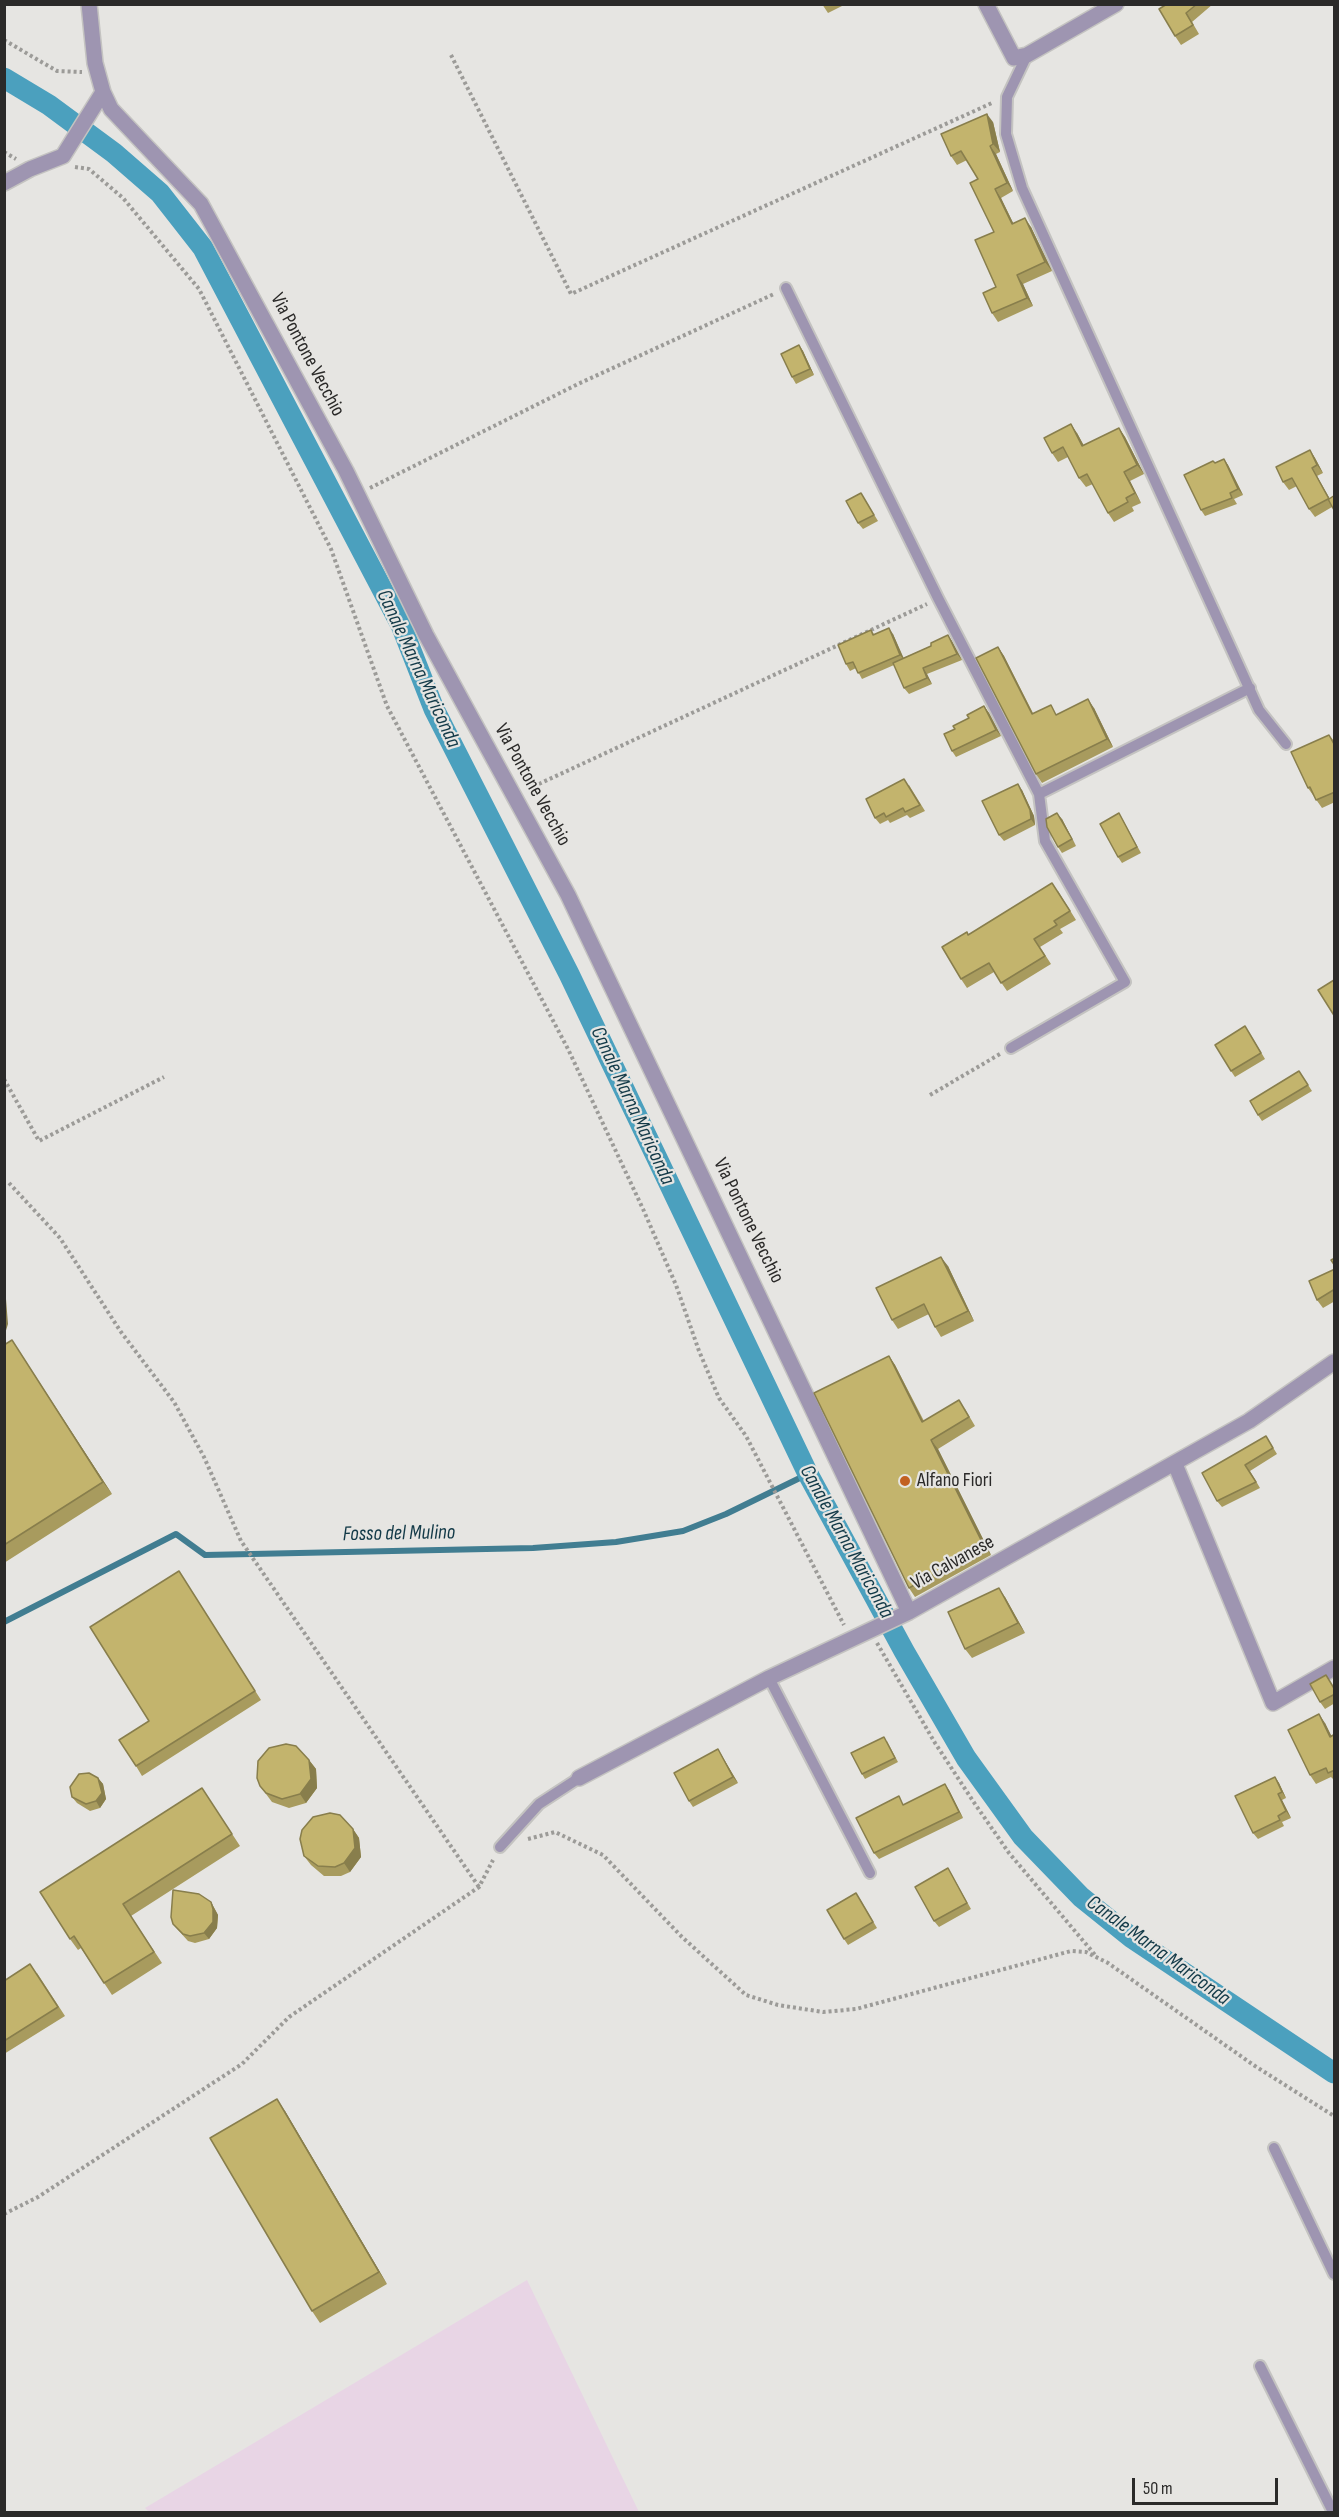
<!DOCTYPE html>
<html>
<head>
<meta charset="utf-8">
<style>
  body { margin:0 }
  #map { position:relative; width:1339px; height:2517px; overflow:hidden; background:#e6e5e2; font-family:"Sofia Sans Condensed",sans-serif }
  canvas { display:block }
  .frame { position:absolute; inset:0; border:6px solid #2b2a29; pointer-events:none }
  .scale { position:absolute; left:1132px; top:2478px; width:146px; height:27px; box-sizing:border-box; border:3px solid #2b2a29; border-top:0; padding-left:8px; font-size:18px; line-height:21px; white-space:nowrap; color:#2b2a29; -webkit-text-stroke:4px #e6e5e2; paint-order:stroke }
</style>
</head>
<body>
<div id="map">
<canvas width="1339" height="2517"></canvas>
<div class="frame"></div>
<div class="scale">50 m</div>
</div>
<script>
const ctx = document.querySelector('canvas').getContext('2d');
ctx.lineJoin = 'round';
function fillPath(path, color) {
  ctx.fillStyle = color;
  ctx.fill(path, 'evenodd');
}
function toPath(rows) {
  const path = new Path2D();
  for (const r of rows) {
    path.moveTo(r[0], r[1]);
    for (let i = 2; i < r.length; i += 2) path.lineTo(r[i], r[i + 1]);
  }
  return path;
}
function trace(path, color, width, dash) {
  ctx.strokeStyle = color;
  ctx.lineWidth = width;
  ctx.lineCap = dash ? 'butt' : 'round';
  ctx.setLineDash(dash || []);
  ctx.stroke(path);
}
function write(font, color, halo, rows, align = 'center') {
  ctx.font = font + ' "Sofia Sans Condensed",sans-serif';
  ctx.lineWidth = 4.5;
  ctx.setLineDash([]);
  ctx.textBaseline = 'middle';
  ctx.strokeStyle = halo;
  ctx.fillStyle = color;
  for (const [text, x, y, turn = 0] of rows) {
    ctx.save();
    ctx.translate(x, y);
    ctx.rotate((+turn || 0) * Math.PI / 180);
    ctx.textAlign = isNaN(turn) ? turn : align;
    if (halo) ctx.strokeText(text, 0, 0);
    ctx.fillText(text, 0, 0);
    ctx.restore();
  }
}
const industrial = toPath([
  [527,2280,639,2512,149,2512,145,2508]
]);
const stream = toPath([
  [4,1622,176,1534,205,1555,533,1548,616,1542,683,1531,726,1514,808,1474]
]);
const canal = toPath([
  [4,78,49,105,114,153,160,193,203,248,401,625,434,709,569,974,808,1474,904,1651,966,1758,1023,1837,1081,1897,1132,1938,1334,2073]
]);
const path = toPath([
  [4,40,57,71,82,72],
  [451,55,571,294,992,103],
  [4,152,16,159],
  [75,167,89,169,123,198,199,289,331,549,387,706,568,1049,643,1209,676,1285,699,1351,719,1398,746,1436,844,1625],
  [370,488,578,384,774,294],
  [528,789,927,604],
  [4,1079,39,1141,164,1077],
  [930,1095,1000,1054],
  [9,1183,60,1238,121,1332,174,1402,204,1457,241,1541,479,1887],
  [877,1643,935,1743,975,1804,1009,1853,1096,1956],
  [528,1839,555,1832,603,1855,682,1937,746,1995,778,2005,823,2012,856,2009,1071,1951,1086,1952,1108,1963,1255,2066,1334,2116],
  [4,2214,38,2197,242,2064,289,2017,479,1887,493,1860]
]);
const lane = toPath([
  [1027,55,1007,97,1006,134,1022,188,1259,710,1286,744],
  [786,288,938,598,1039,794],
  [1011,1048,1125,982,1045,841,1039,794,1250,688],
  [769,1678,870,1873],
  [500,1847,539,1804,579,1778],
  [1274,2148,1334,2274],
  [1260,2366,1333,2512]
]);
const street = toPath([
  [89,4,95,63,103,92,111,109,201,204,346,471,426,635,568,895,909,1612],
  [986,4,1014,58,1027,55,1116,4],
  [4,183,30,169,63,156,103,92],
  [1175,1464,1273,1703,1334,1668],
  [579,1778,769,1678,909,1612,1249,1421,1334,1362]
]);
const wall = toPath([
  [822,4,846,4,828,13],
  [1167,4,1213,4,1192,22,1199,34,1181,45,1175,36],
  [993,122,1000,152,996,154,1013,191,1001,198,1013,223,1031,227,1052,271,1023,284,1033,306,998,322,992,313,996,287,994,232,978,179,967,160,957,165,951,156],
  [799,345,803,351,814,375,796,384,792,377],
  [1119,428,1125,437,1144,474,1130,481,1141,503,1132,507,1134,511,1114,522,1108,513,1093,484,1086,487,1079,478,1068,457,1058,462,1052,453,1077,433,1084,446],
  [1310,450,1315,458,1323,473,1317,476,1332,507,1315,517,1309,509,1297,486,1289,490,1283,482],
  [1224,459,1228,465,1243,495,1234,499,1237,504,1205,516,1201,510,1215,463],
  [861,493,878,521,863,529,858,523],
  [871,630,874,634,893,634,903,658,931,646,948,635,962,660,927,674,932,684,909,694,904,688,894,665,862,679,856,668,850,671,846,664],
  [998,647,1004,656,1033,713,1057,714,1094,708,1113,747,1042,783,1036,774],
  [984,706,989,713,1001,736,956,757,952,751,955,729],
  [1329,735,1335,742,1335,802,1322,808,1308,788],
  [909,785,925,811,910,818,907,815,890,823,888,820,880,824,875,818],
  [1022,790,1034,816,1035,825,1004,841,999,835],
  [1119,813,1123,820,1141,853,1122,863,1118,857],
  [1062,819,1076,846,1062,853,1058,847],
  [1058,891,1076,920,1060,929,1063,933,1040,947,1051,964,1007,991,994,972,967,988,961,979,968,935],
  [1249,1032,1265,1059,1235,1077,1231,1071],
  [1299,1071,1312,1091,1262,1121,1258,1115],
  [948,1266,974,1321,941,1337,935,1327,929,1314,898,1329,892,1320],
  [1335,1269,1335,1301,1323,1308,1317,1300],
  [12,1340,112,1494,4,1563,4,1345],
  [889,1356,895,1365,924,1421,965,1409,975,1426,938,1449,991,1555,915,1597,909,1588],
  [1266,1436,1277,1454,1250,1471,1260,1488,1222,1507,1217,1501],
  [179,1571,261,1700,142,1776,136,1766,149,1721],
  [1005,1597,1025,1633,972,1658,965,1649],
  [1326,1675,1335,1689,1335,1703,1325,1709,1320,1702],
  [1325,1723,1331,1736,1335,1734,1335,1781,1331,1777,1316,1784,1310,1775],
  [887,1741,898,1762,865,1779,862,1774],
  [722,1756,738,1783,693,1807,689,1801],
  [309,1760,316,1769,317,1788,306,1803,289,1808,272,1802,260,1786],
  [1275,1777,1279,1783,1286,1798,1282,1800,1291,1818,1282,1822,1284,1826,1258,1839,1253,1833],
  [98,1778,103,1784,106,1799,100,1808,90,1811,77,1803,72,1797],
  [202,1788,240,1846,131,1916,162,1963,112,1995,81,1948,78,1950,70,1939],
  [949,1790,963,1818,879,1859,874,1853,904,1805],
  [353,1829,359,1838,361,1857,350,1872,341,1876,324,1876,311,1865,304,1856],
  [952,1875,971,1909,939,1927,934,1921],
  [860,1899,877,1928,848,1945,844,1939],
  [211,1902,218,1915,217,1928,209,1939,195,1943,188,1941,178,1930,173,1924],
  [37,1973,65,2016,4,2054,4,1981],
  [285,2111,387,2284,320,2323,312,2311]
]);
const shadedWall = toPath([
  [987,114,993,122,1000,152,993,144],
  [990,146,996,154,1013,191,1007,183],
  [995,189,1001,198,1018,233,1012,224],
  [1025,218,1031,227,1052,271,1045,262],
  [1017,275,1023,284,1033,306,1027,298],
  [799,345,803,351,814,375,810,369],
  [1071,424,1077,433,1089,455,1082,446],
  [1119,428,1125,437,1144,474,1137,465],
  [1310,450,1315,458,1323,473,1317,465],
  [1224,459,1228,465,1243,495,1238,489],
  [1312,468,1317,476,1334,506,1329,499],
  [1124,472,1130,481,1141,503,1135,493],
  [889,628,893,634,905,661,900,655],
  [948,635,952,641,962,660,957,654],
  [998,647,1004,656,1037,722,1032,714],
  [923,668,927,674,932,684,927,678],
  [1088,699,1094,708,1113,747,1107,739],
  [984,706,989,713,1001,736,996,730],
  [1018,784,1022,790,1034,816,1035,825,1031,819],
  [1057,813,1062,819,1076,846,1072,839],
  [941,1257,948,1266,974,1321,968,1311],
  [4,1295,6,1299,8,1324,4,1337],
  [12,1340,20,1353,112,1494,103,1482],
  [889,1356,895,1365,928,1431,922,1422],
  [931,1440,938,1449,991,1555,984,1546],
  [999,1588,1005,1597,1025,1633,1018,1623],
  [1319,1714,1325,1723,1335,1743,1330,1737],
  [718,1749,722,1756,738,1783,733,1777],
  [309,1760,316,1769,317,1788,306,1803,300,1794],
  [1275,1777,1279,1783,1286,1798,1282,1792],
  [98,1778,103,1784,106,1799,100,1808,96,1801],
  [945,1784,949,1790,963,1818,959,1812],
  [1278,1794,1282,1800,1291,1818,1286,1811],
  [353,1829,359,1838,361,1857,350,1872,344,1863],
  [211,1902,218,1915,217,1928,209,1939,204,1933],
  [277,2099,285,2111,387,2284,379,2272]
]);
const building = toPath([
  [1167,4,1197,4,1186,13,1193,25,1175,36,1159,9,1167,4],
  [987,114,993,144,990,146,1007,183,995,189,1012,224,1025,218,1045,262,1017,275,1027,298,992,313,983,293,996,287,975,240,994,232,970,183,978,179,961,151,951,156,941,134,987,114],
  [799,345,810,369,792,377,781,354,799,345],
  [1071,424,1082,446,1119,428,1137,465,1124,472,1135,493,1126,498,1128,502,1108,513,1087,474,1079,478,1063,447,1052,453,1044,438,1071,424],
  [1310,450,1317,465,1312,468,1329,499,1335,495,1335,512,1328,499,1309,509,1292,478,1283,482,1276,467,1310,450],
  [1224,459,1238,489,1230,493,1232,498,1201,510,1184,475,1213,461,1215,463,1224,459],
  [861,493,874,515,858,523,846,501,861,493],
  [889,628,900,655,858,673,853,662,846,664,838,645,871,630,873,635,889,628],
  [948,635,957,654,923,668,927,678,904,688,893,663,931,646,931,643,948,635],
  [998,647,1032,714,1051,705,1056,715,1088,699,1107,739,1036,774,976,658,998,647],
  [984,706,996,730,952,751,944,734,955,729,953,726,969,718,967,715,984,706],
  [1329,735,1335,746,1335,792,1316,800,1310,787,1308,788,1291,752,1329,735],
  [904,779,920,805,905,812,903,808,886,817,884,813,875,818,866,799,904,779],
  [1018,784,1030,810,1031,819,999,835,982,801,1018,784],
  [1057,813,1072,839,1058,847,1047,827,1046,819,1057,813],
  [1119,813,1137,847,1118,857,1100,824,1119,813],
  [1052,883,1070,911,1054,921,1057,925,1034,939,1045,956,1001,983,989,963,961,979,942,947,967,932,968,935,1052,883],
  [1334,980,1335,981,1335,1017,1318,990,1334,980],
  [1245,1026,1261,1053,1231,1071,1215,1045,1245,1026],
  [1299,1071,1308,1085,1258,1115,1250,1101,1299,1071],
  [941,1257,968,1311,935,1327,924,1304,892,1320,876,1288,941,1257],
  [1335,1258,1335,1266,1331,1260,1335,1258],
  [1335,1269,1335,1289,1317,1300,1309,1281,1335,1269],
  [12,1340,103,1482,4,1545,4,1345,12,1340],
  [889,1356,922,1422,959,1400,969,1417,931,1440,984,1546,909,1588,814,1393,889,1356],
  [1266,1436,1273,1448,1245,1465,1256,1482,1217,1501,1202,1473,1266,1436],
  [179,1571,255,1691,136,1766,119,1740,149,1721,90,1627,179,1571],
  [999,1588,1018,1623,965,1649,948,1612,999,1588],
  [1326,1675,1335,1690,1335,1694,1320,1702,1310,1684,1326,1675],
  [1319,1714,1330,1737,1335,1734,1335,1770,1328,1773,1326,1768,1310,1775,1288,1730,1319,1714],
  [884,1737,895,1758,862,1774,851,1753,884,1737],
  [286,1744,296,1746,309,1760,311,1779,300,1794,282,1799,266,1793,260,1786,257,1778,258,1761,269,1748,286,1744],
  [718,1749,733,1777,689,1801,674,1773,718,1749],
  [89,1773,98,1778,102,1793,96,1801,86,1804,72,1797,70,1787,79,1774,89,1773],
  [1275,1777,1282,1792,1278,1794,1286,1811,1278,1816,1280,1820,1253,1833,1235,1796,1275,1777],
  [945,1784,959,1812,874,1853,856,1818,899,1796,903,1805,945,1784],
  [202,1788,232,1834,123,1904,154,1952,104,1983,74,1936,70,1939,40,1892,202,1788],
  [330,1813,340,1815,353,1829,355,1848,344,1863,335,1867,318,1866,304,1856,300,1839,302,1830,313,1817,330,1813],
  [948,1868,967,1903,934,1921,915,1887,948,1868],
  [173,1890,199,1894,211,1902,213,1909,213,1922,204,1933,190,1936,183,1934,173,1924,171,1917,173,1890],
  [856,1893,873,1922,844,1939,827,1910,856,1893],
  [30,1964,58,2007,4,2041,4,1981,30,1964],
  [277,2099,379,2272,312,2311,210,2138,277,2099]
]);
const markers = [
  [905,1481,6,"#c26022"]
];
const streetNames = [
  ["Via Pontone Vecchio",307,355,62],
  ["Via Pontone Vecchio",532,785,61],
  ["Via Pontone Vecchio",748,1221,64],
  ["Via Calvanese",953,1563,-29]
];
const poiNames = [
  ["Alfano Fiori",917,1481]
];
const waterNames = [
  ["Canale Marna Mariconda",418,669,65],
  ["Canale Marna Mariconda",632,1106,65],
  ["Fosso del Mulino",399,1534,-1],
  ["Canale Marna Mariconda",846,1542,61],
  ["Canale Marna Mariconda",1158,1951,36]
];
fillPath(industrial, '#e8d5e5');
trace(stream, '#417d91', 6);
trace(canal, '#4ba0be', 21);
trace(lane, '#c4c3c1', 14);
trace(street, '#c4c3c1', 18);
trace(path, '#9c9b98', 4, [3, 3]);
trace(lane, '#9e95b1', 10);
trace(street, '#9e95b1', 15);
fillPath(wall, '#a89b5e');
fillPath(shadedWall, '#887e4c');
fillPath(building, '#c3b46d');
trace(building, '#887e4c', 1.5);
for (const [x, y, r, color] of markers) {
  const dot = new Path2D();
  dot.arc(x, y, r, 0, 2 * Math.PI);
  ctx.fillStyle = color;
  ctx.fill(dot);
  trace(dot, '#e6e5e2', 2);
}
write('20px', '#2b2a29', '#e6e5e2', streetNames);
write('20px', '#2b2a29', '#e6e5e2', poiNames, 'left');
write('italic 21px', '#133a48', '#e6e5e2', waterNames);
</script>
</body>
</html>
